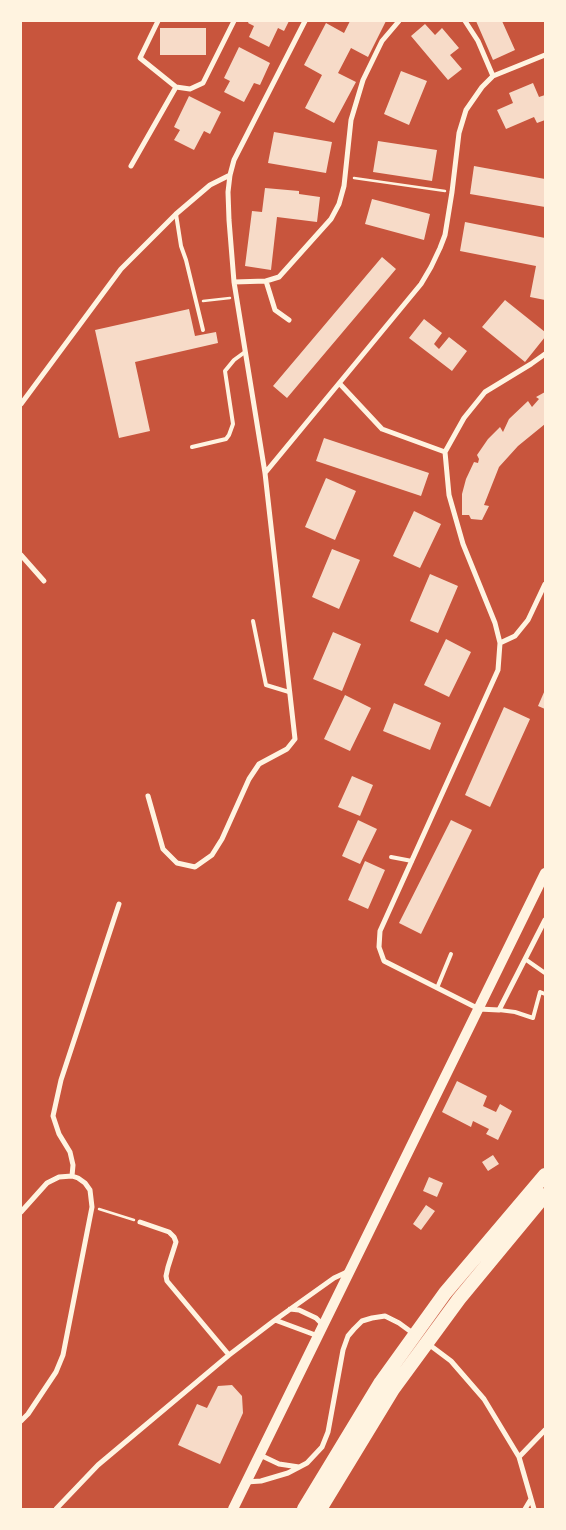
<!DOCTYPE html>
<html>
<head>
<meta charset="utf-8">
<style>
  body { margin:0 }
  #map { position:relative; width:566px; height:1530px; overflow:hidden; background:#c8553d; font-family:Arial,sans-serif }
  canvas { display:block }
  .frame { position:absolute; inset:0; border:22px solid #fff3e0; pointer-events:none }
</style>
</head>
<body>
<div id="map">
<canvas width="566" height="1530"></canvas>
<div class="frame"></div>
</div>
<script>
const ctx = document.querySelector('canvas').getContext('2d');
ctx.lineJoin = 'round';
function fillPath(path, color) {
  ctx.fillStyle = color;
  ctx.fill(path, 'evenodd');
}
function toPath(rows) {
  const path = new Path2D();
  for (const r of rows) {
    path.moveTo(r[0], r[1]);
    for (let i = 2; i < r.length; i += 2) path.lineTo(r[i], r[i + 1]);
  }
  return path;
}
function trace(path, color, width, dash) {
  ctx.strokeStyle = color;
  ctx.lineWidth = width;
  ctx.lineCap = dash ? 'butt' : 'round';
  ctx.setLineDash(dash || []);
  ctx.stroke(path);
}
const building = toPath([
  [249,21,289,21,284,31,278,28,269,47,249,37,254,26,248,23],
  [350,21,386,21,368,57,351,48,338,73,356,82,334,123,305,108,322,75,304,65,326,23,344,33],
  [476,21,502,21,515,50,493,60],
  [425,24,435,35,442,28,459,48,450,55,462,69,448,80,411,36],
  [160,28,206,28,206,55,160,55],
  [239,47,270,63,260,85,254,83,244,102,224,92,230,81,224,78],
  [401,71,427,81,409,125,384,114],
  [533,83,539,97,545,95,545,120,537,123,534,117,506,129,497,110,513,103,509,93],
  [189,96,221,112,210,134,204,131,194,150,174,140,180,130,174,127],
  [274,132,332,142,326,173,268,163],
  [378,141,437,150,432,181,373,172],
  [474,166,545,179,545,207,470,194],
  [265,188,299,191,299,194,320,197,317,222,277,217,271,270,245,266,252,211,262,212],
  [372,199,430,214,424,240,365,224],
  [465,222,545,238,545,300,530,297,536,266,460,251],
  [382,257,396,269,287,398,273,386],
  [505,300,545,332,545,337,525,362,482,327],
  [189,309,195,336,216,332,218,343,135,362,150,431,119,438,95,330],
  [424,319,442,333,434,344,439,349,449,337,467,351,452,371,409,338],
  [545,392,545,424,518,446,499,467,484,505,489,506,482,520,471,519,469,515,462,515,462,494,466,479,474,462,478,463,479,459,477,455,488,439,500,427,503,432,509,419,528,401,532,407,539,399,536,397],
  [324,438,429,473,421,496,316,461],
  [326,478,356,491,335,540,305,527],
  [414,511,441,524,420,568,393,556],
  [332,549,360,560,339,609,312,597],
  [430,574,458,586,438,633,410,621],
  [333,632,361,644,342,691,313,679],
  [446,639,471,652,449,697,424,685],
  [545,690,545,709,538,706],
  [345,695,371,708,350,751,324,739],
  [394,703,441,723,430,750,383,731],
  [504,707,530,719,490,807,465,795],
  [352,776,373,785,360,816,338,807],
  [358,820,377,829,360,864,342,856],
  [451,820,472,830,421,934,399,923],
  [365,861,385,870,368,909,348,900],
  [457,1081,487,1096,483,1106,496,1112,500,1104,512,1111,498,1140,486,1134,489,1129,473,1121,471,1127,442,1112],
  [493,1155,499,1164,488,1171,482,1162],
  [429,1177,443,1183,437,1197,423,1191],
  [426,1205,435,1211,421,1230,413,1224],
  [232,1385,242,1396,243,1413,220,1464,178,1445,197,1404,207,1408,218,1386]
]);
const path = toPath([
  [354,178,445,191],
  [203,301,230,298],
  [99,1209,134,1220]
]);
const service = toPath([
  [176,214,181,246,186,260,203,330],
  [192,447,226,439,229,435,233,424,225,371,234,360,245,352],
  [253,621,266,685,289,692],
  [391,857,412,861],
  [525,959,545,973],
  [437,988,451,954],
  [499,1010,515,1012,533,1018,540,992,545,994]
]);
const minor = toPath([
  [158,21,140,58,176,87,190,89,203,83,234,21],
  [465,21,478,41,493,76],
  [131,166,176,87],
  [266,281,275,310,289,320],
  [234,282,266,281,279,277,331,219,339,204,344,186,351,120,363,80,382,41,399,21],
  [340,384,382,429,445,452],
  [21,404,121,269,176,214,210,185,230,175],
  [445,452,449,495,463,544,495,623,500,643,498,670,380,931,379,947,384,961,479,1009,499,1010,545,920],
  [445,452,464,418,485,392,531,364,545,354],
  [265,473,421,284,431,267,440,248,445,235,452,192,459,133,466,110,482,87,493,76,545,55],
  [21,555,44,581],
  [500,643,515,636,528,620,545,584],
  [148,796,163,849,177,863,195,867,212,855,222,839,249,779,259,764,287,749,295,739,265,473,234,282,229,220,228,192,230,175,234,160,305,21],
  [72,1176,73,1165,70,1152,59,1134,53,1116,61,1080,119,904],
  [21,1212,47,1183,59,1177,72,1176,78,1178,85,1183,90,1190,92,1207,63,1355,56,1372,28,1414,21,1421],
  [140,1222,169,1232,174,1237,176,1242,168,1267,166,1276,167,1281,229,1355],
  [290,1309,299,1310,316,1318,323,1325],
  [275,1320,318,1336],
  [427,1343,451,1361,484,1399,519,1457,534,1509],
  [260,1455,279,1464,299,1467],
  [519,1457,545,1430],
  [246,1482,261,1481,288,1473,307,1463,322,1447,328,1432,343,1350,348,1336,354,1329,362,1321,372,1318,385,1316,399,1323,414,1334],
  [56,1509,98,1465,229,1355,275,1320,334,1278,347,1272],
  [525,1509,531,1499]
]);
const secondary = toPath([
  [233,1509,545,873]
]);
const motorway = toPath([
  [304,1509,381,1382,445,1293,545,1175],
  [320,1509,393,1389,459,1299,545,1195]
]);
fillPath(building, '#f7dbc8');
trace(path, '#fff3e0', 2.5);
trace(service, '#fff3e0', 4);
trace(minor, '#fff3e0', 5);
trace(secondary, '#fff3e0', 10);
trace(motorway, '#fff3e0', 14);
</script>
</body>
</html>
